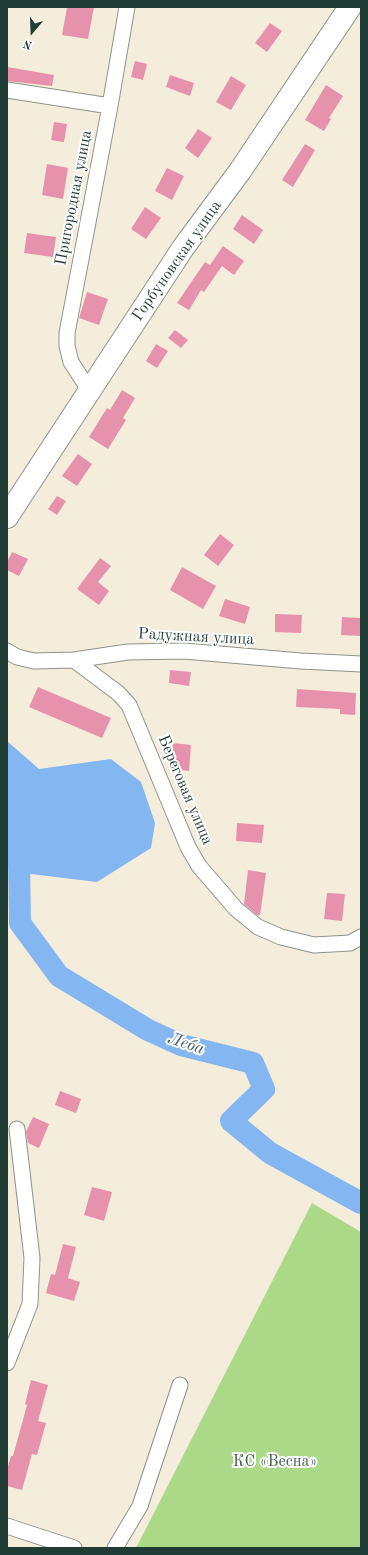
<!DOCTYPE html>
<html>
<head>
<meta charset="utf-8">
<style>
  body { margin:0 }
  #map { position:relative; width:368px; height:1555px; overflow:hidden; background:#f5eddb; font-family:"Old Standard TT",serif }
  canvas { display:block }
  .frame { position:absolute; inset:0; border:8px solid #1f3d34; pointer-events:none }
  .north { position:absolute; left:12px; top:12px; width:40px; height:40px; -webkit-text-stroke:3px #fff; paint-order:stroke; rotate:199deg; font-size:11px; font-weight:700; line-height:16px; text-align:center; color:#1f3d34 }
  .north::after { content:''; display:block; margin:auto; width:14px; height:18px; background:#1f3d34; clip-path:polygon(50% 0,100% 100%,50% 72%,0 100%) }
</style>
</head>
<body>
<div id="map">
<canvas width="368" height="1555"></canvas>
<div class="frame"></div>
<div class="north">N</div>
</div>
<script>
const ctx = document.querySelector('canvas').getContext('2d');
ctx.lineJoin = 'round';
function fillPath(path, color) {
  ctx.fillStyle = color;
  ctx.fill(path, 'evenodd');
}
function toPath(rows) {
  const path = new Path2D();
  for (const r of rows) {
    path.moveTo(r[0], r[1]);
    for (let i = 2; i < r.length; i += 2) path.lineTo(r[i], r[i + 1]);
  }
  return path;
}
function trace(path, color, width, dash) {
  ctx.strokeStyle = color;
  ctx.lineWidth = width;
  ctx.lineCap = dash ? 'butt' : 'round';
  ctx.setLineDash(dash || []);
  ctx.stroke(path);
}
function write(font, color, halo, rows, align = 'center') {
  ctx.font = font + ' "Old Standard TT",serif';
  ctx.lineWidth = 4;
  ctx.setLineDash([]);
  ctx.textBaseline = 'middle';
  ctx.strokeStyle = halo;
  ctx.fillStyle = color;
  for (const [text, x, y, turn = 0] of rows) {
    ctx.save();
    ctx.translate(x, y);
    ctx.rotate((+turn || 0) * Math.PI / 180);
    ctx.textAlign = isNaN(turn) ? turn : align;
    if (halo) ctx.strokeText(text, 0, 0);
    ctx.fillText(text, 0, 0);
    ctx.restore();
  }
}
const green = toPath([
  [312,1203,361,1232,361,1548,136,1548]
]);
const water = toPath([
  [7,741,39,769,111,759,141,782,155,823,151,848,97,882,14,872,7,859]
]);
const river = toPath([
  [7,839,19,858,20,923,59,976,148,1030,181,1045,253,1063,264,1089,231,1121,270,1153,361,1203]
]);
const building = toPath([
  [67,7,94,7,88,39,62,35],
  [270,23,282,31,267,52,255,43],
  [135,61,147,64,143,80,131,77],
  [7,67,54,75,52,86,7,81],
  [170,75,194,83,190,96,166,87],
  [231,76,246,85,231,110,216,102],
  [326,85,343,96,329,118,331,119,324,131,305,120],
  [54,122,67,124,64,142,51,140],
  [198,129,212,138,198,158,185,148],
  [305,144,315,150,293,187,282,180],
  [47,164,68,168,63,199,42,195],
  [167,168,184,176,172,200,155,191],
  [145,207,161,218,146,239,131,229],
  [242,215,263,230,254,244,233,229],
  [27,233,56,237,53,257,24,253],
  [223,246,244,261,234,275,222,266,204,292,201,290,189,310,177,303,205,262,210,265],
  [87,292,108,299,99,325,79,318],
  [175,330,188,340,181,348,168,338],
  [156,344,168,351,157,368,146,361],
  [122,390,135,398,123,418,126,420,108,449,89,437,107,408,110,410],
  [78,454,92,464,77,486,62,476],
  [57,496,66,501,57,515,48,509],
  [220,534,234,545,218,566,204,555],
  [12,552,28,559,19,576,7,570,7,562],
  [100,558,111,566,98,582,109,591,99,605,77,589],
  [182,567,216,586,203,609,170,590],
  [225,599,250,607,245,624,219,616],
  [275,614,302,615,301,633,275,632],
  [342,617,361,618,361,636,341,635],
  [170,670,191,672,189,686,169,683],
  [38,687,111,718,102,738,29,707],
  [297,689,356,693,355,715,340,714,340,709,296,707],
  [173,743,191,745,189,771,171,769],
  [237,823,264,825,262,843,236,841],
  [248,870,266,873,260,915,257,915,244,904],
  [327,893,345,894,342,921,324,919],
  [60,1091,81,1099,76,1113,55,1105],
  [33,1117,49,1124,39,1148,28,1143,26,1132],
  [92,1187,112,1192,104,1221,84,1215],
  [63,1244,76,1247,68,1278,80,1282,74,1301,46,1293,51,1274,55,1275],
  [31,1380,48,1385,38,1421,46,1423,37,1455,32,1454,22,1490,7,1486,7,1470,11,1456,13,1456,27,1405,25,1404]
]);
const minor = toPath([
  [7,90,110,106],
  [89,390,71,362,67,346,67,333,110,106,127,7],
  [7,651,17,657,34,661,74,660,128,652,184,651,301,661,361,664],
  [74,660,118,693,129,705,188,847,199,866,236,909,258,927,281,937,314,945,350,943,361,937],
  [7,1363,30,1304,32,1258,17,1129],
  [7,1526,74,1548],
  [115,1548,140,1506,180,1385]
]);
const primary = toPath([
  [7,517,183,248,240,171,350,7]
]);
const streetNames = [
  ["Пригородная улица",74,198,-79],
  ["Горбуновская улица",177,261,-55],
  ["Радужная улица",196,637,3],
  ["Береговая улица",185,790,67]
];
const parkNames = [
  ["КС «Весна»",275,1462]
];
const waterNames = [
  ["Леба",186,1044,19]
];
fillPath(green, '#abd987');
fillPath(water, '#84b6f1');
trace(river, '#84b6f1', 22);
fillPath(building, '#e692ad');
trace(minor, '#8a9588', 17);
trace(primary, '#8a9588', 24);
trace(minor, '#fff', 15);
trace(primary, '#fff', 22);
write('16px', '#1f3d34', '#fff', streetNames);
write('16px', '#426449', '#fff', parkNames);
write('italic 17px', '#3d616d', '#fff', waterNames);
</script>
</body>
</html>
